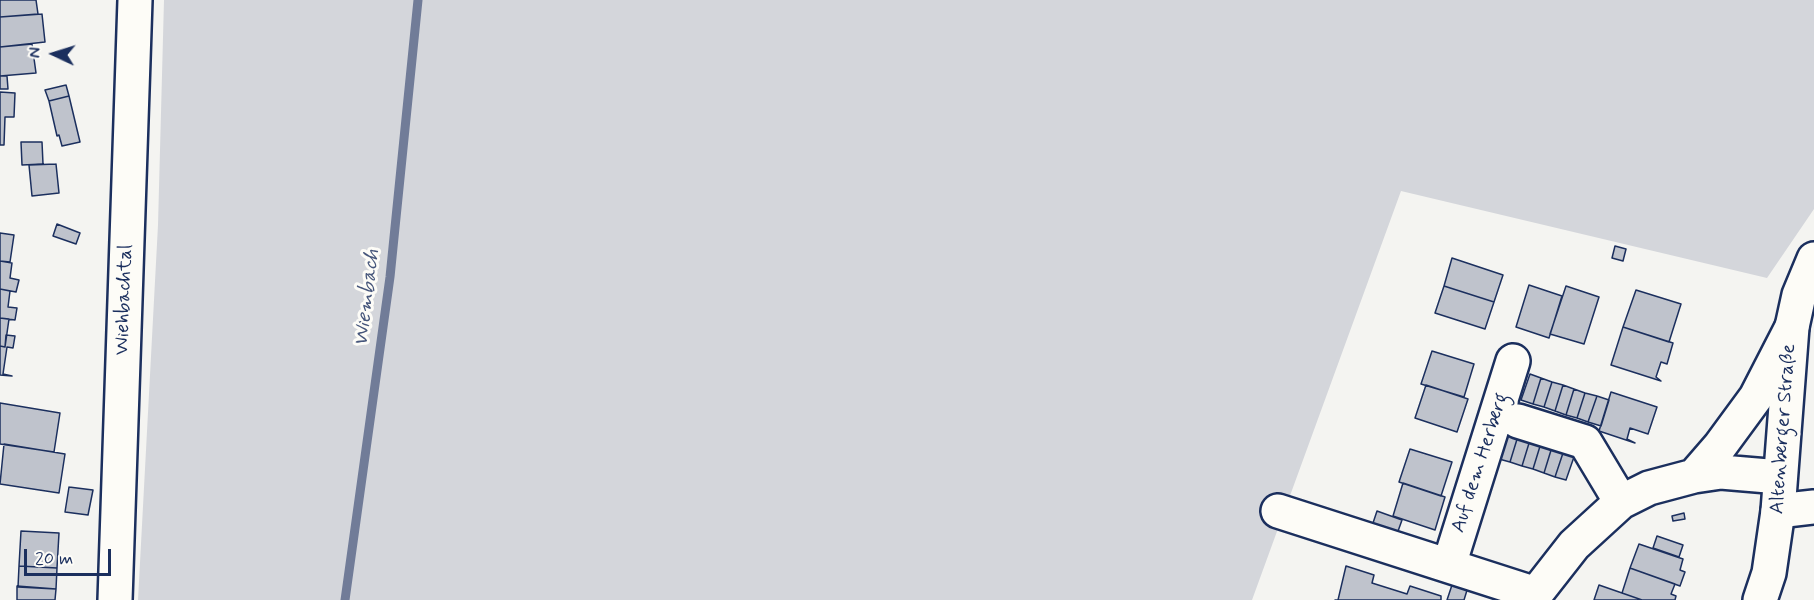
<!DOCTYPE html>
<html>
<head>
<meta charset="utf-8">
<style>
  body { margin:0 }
  #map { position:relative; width:1814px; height:600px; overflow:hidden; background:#f4f4f1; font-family:Mynerve,sans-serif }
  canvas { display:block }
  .north { position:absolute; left:24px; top:24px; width:60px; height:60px; -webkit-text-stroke:4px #fdfcf7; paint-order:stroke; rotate:274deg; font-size:16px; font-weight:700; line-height:24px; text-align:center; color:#1b2f5e }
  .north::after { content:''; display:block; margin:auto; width:21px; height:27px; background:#1b2f5e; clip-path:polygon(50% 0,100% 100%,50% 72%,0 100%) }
  .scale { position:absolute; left:24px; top:549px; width:87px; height:27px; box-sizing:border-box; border:3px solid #1b2f5e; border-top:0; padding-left:8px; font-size:18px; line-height:21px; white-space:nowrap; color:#1b2f5e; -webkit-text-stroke:4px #fdfcf7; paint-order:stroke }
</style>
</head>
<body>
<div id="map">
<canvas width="1814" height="600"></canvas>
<div class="north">N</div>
<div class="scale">20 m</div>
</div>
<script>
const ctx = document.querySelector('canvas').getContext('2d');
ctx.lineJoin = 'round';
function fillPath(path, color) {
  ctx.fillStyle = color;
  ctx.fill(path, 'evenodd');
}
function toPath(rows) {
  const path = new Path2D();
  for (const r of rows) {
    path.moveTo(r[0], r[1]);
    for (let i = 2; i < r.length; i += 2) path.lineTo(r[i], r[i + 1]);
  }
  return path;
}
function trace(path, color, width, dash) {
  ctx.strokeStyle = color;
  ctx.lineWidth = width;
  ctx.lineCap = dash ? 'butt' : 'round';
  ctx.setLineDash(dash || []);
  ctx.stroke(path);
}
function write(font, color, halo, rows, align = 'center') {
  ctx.font = font + ' Mynerve,sans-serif';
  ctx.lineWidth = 6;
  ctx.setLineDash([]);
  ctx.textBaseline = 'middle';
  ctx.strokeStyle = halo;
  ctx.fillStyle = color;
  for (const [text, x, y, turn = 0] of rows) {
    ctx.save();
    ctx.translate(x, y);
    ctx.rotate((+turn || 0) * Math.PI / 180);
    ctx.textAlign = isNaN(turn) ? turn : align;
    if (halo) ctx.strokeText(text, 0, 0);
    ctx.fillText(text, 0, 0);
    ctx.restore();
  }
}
const green = toPath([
  [164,0,1814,0,1814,209,1767,278,1401,191,1252,600,138,600,158,225]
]);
const stream = toPath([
  [345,600,390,277,418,0]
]);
const building = toPath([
  [0,0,36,0,38,14,0,17,0,0],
  [42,14,45,42,0,47,0,17,42,14],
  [32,44,36,73,0,76,0,47,32,44],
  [0,76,7,76,8,89,0,89,0,76],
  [66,85,69,96,49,101,45,90,66,85],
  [0,92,15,93,14,117,5,117,4,145,0,145,0,92],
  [69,96,80,142,62,146,59,135,57,136,49,101,69,96],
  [21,142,42,142,43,164,22,165,21,142],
  [56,164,59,193,32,196,29,165,56,164],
  [57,224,80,233,76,244,53,236,57,224],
  [0,233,14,235,10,262,0,261,0,233],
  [1615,246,1626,249,1623,261,1612,258,1615,246],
  [1452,258,1503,275,1494,302,1444,286,1452,258],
  [0,261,12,263,10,278,19,280,16,292,0,289,0,261],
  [1529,285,1562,296,1549,338,1516,327,1529,285],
  [1444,286,1494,302,1485,329,1435,313,1444,286],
  [1566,286,1599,297,1584,344,1550,334,1566,286],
  [0,289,10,291,8,307,17,308,15,320,0,318,0,289],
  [1636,290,1681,304,1669,342,1623,327,1636,290],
  [0,318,9,319,5,347,0,346,0,318],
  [1623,327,1673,343,1667,364,1661,362,1656,377,1661,381,1611,365,1623,327],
  [6,335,15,336,13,348,7,347,3,374,12,376,0,375,0,346,5,347,6,335],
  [1432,351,1474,364,1464,397,1421,384,1432,351],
  [1530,374,1541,378,1533,404,1521,400,1530,374],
  [1541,378,1552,382,1544,407,1533,404,1541,378],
  [1552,382,1563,385,1555,411,1544,407,1552,382],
  [1426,385,1468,399,1457,432,1415,418,1426,385],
  [1563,385,1574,389,1566,415,1555,411,1563,385],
  [1574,389,1585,393,1577,418,1566,415,1574,389],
  [1611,392,1657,407,1648,434,1630,428,1627,439,1635,443,1599,431,1611,392],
  [1585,393,1597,396,1588,422,1577,418,1585,393],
  [1597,396,1609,400,1601,426,1588,422,1597,396],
  [0,403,60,413,54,452,0,444,0,403],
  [1507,433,1518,436,1510,462,1499,459,1507,433],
  [1518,436,1530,440,1522,466,1510,462,1518,436],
  [1530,440,1541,443,1533,469,1522,466,1530,440],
  [1541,443,1552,447,1544,473,1533,469,1541,443],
  [4,444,65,454,59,493,0,484,4,444],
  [1552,447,1564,450,1555,477,1544,473,1552,447],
  [1410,449,1452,462,1441,496,1399,482,1410,449],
  [1564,450,1575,454,1566,480,1555,477,1564,450],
  [1403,483,1445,497,1435,530,1393,516,1403,483],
  [69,487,93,490,88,515,65,512,69,487],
  [1377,511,1402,520,1397,534,1372,526,1377,511],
  [1684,513,1685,519,1673,521,1672,516,1684,513],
  [21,531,59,533,57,568,19,566,21,531],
  [1657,536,1683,545,1679,557,1653,548,1657,536],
  [1639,544,1683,559,1680,570,1685,572,1680,586,1630,568,1639,544],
  [19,566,57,568,56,589,18,587,19,566],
  [1346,566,1374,575,1372,583,1407,594,1410,586,1441,596,1441,600,1335,600,1338,600,1346,566],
  [1630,568,1675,584,1671,594,1676,596,1675,600,1642,600,1622,593,1630,568],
  [1453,582,1468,587,1464,600,1447,600,1453,582],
  [1599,585,1622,593,1642,600,1594,600,1599,585],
  [17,586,56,589,55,600,17,600,17,586]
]);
const minor = toPath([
  [1518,421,1585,442,1621,502],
  [1694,476,1720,446,1756,397,1792,327],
  [1278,511,1536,594],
  [1778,511,1814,507],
  [1449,565,1513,361],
  [1531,600,1574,545,1621,502,1649,488,1694,476,1721,472,1780,477]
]);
const major = toPath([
  [115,600,135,0],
  [1760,600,1769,573,1778,511,1792,327,1799,295,1814,259]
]);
const streetNames = [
  ["Wiehbachtal",125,300,-88],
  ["Altenberger Straße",1784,429,-86],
  ["Auf dem Herberg",1481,463,-72]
];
const waterNames = [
  ["Wiembach",368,298,-83]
];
fillPath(green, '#d4d6db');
trace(stream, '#717c98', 9);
fillPath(building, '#bfc3cc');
trace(building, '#1b2f5e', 1.5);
trace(minor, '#1b2f5e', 38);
trace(major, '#1b2f5e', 38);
trace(minor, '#fdfcf7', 33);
trace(major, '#fdfcf7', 33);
write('20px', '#1b2f5e', '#fdfcf7', streetNames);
write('italic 21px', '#46567b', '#fdfcf7', waterNames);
</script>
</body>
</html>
